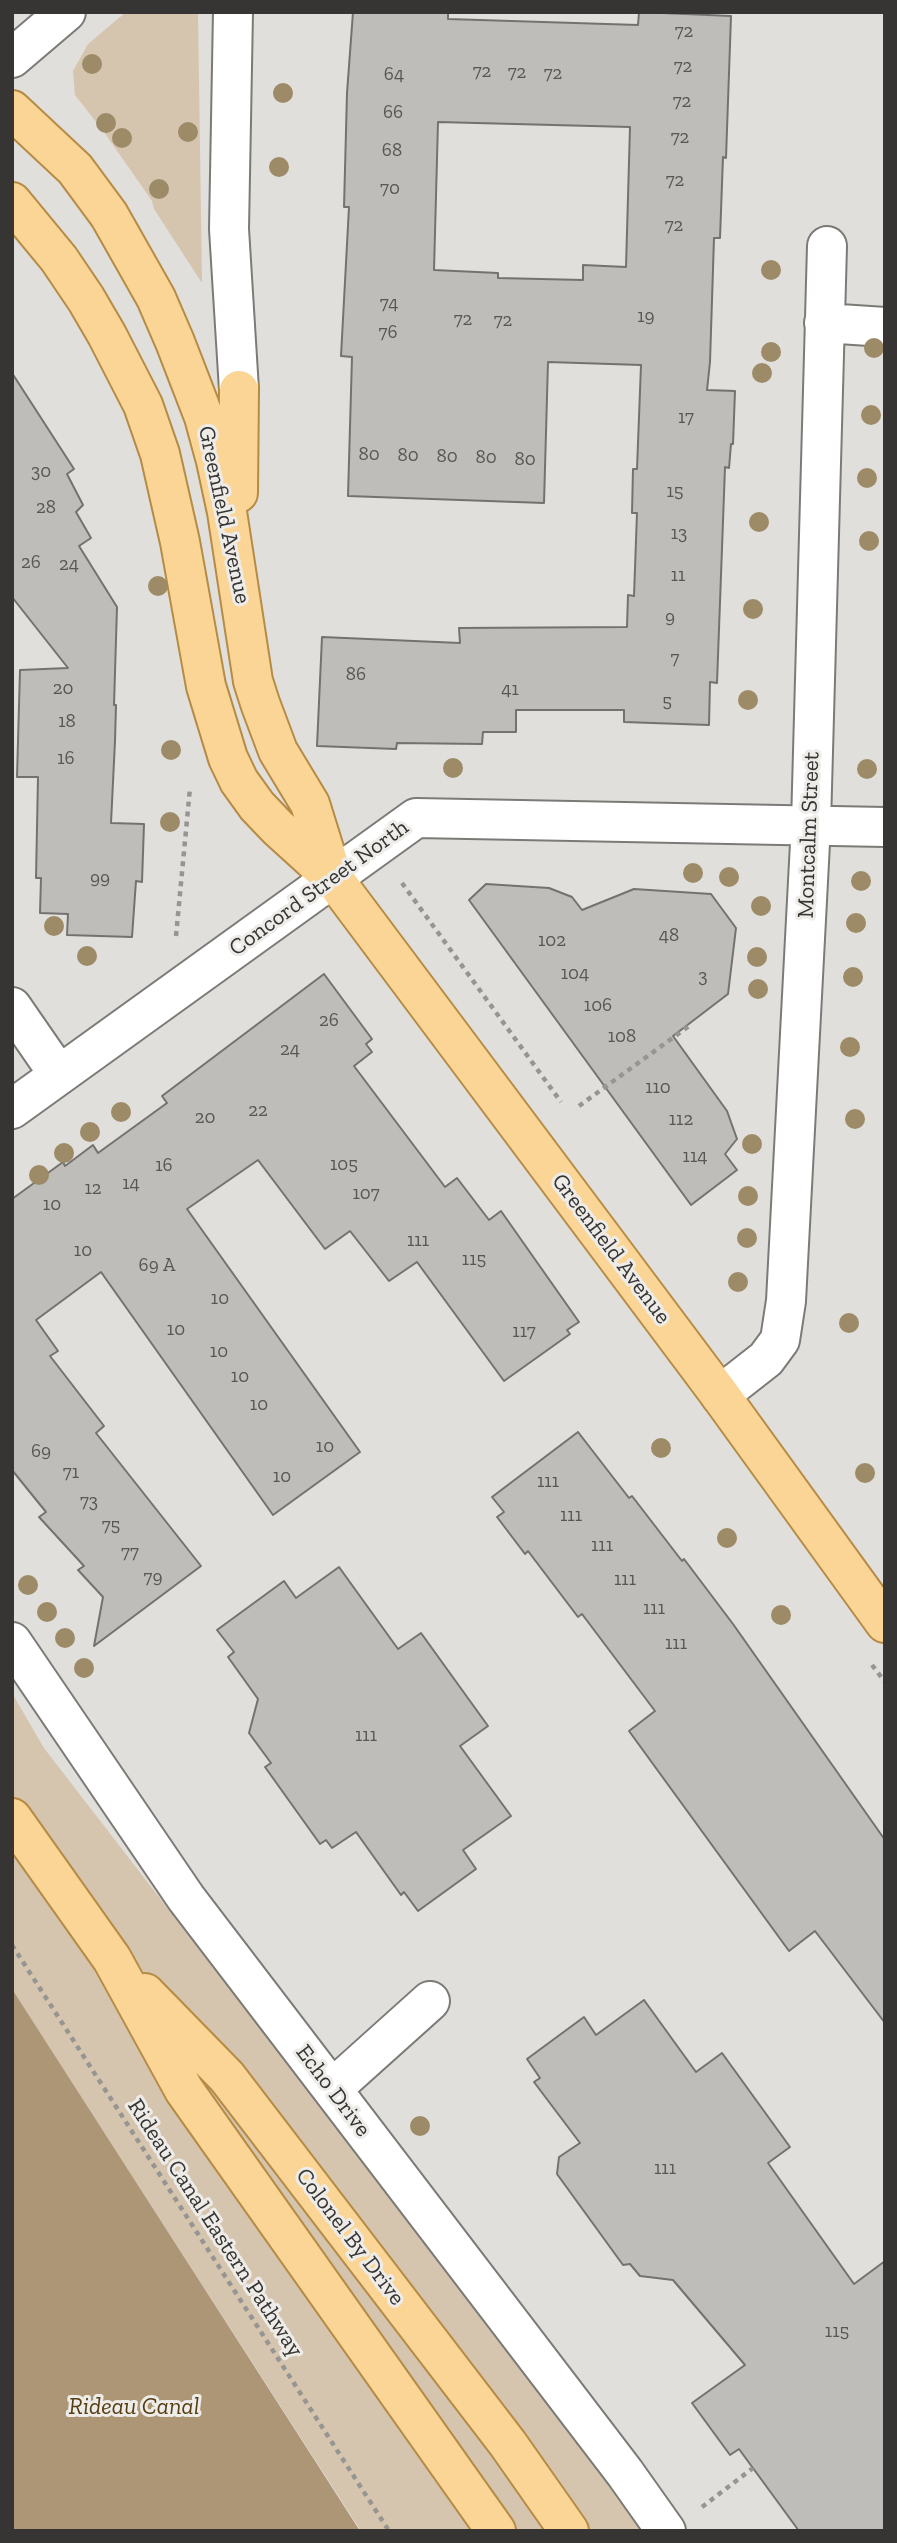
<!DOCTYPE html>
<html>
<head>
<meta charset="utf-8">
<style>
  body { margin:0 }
  #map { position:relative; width:897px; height:2543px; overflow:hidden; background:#e1dfdb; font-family:"Zilla Slab",serif }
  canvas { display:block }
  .frame { position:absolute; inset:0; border:14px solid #363533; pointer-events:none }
</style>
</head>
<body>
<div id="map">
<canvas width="897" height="2543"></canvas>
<div class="frame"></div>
</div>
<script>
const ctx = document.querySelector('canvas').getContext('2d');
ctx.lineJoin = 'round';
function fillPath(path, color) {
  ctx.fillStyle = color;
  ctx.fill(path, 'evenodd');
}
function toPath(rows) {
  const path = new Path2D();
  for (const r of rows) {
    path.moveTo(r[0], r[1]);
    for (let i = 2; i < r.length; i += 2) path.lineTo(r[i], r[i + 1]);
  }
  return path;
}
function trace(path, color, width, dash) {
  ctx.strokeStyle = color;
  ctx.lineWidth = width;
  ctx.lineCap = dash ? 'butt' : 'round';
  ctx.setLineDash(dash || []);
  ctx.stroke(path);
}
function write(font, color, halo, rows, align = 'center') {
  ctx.font = font + ' "Zilla Slab",serif';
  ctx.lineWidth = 6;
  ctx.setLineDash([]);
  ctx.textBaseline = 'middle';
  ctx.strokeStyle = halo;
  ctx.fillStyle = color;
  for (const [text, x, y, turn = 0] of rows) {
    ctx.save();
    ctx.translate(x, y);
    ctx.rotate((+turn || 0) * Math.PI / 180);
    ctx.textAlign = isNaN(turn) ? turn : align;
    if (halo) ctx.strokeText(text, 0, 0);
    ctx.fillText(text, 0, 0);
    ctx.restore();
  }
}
const green = toPath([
  [126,12,198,12,202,283,154,209,152,201,104,132,75,95,73,71,88,44],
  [12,1693,44,1748,648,2531,361,2531,12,1990]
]);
const water = toPath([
  [12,1989,360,2531,12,2531]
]);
const building = toPath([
  [353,12,448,12,448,19,638,25,639,12,731,16,726,158,723,157,720,238,714,238,710,362,707,390,735,391,733,444,731,444,729,468,725,467,717,683,710,682,709,725,624,722,624,710,516,710,516,732,483,732,482,744,397,743,396,749,317,746,322,637,460,643,459,628,627,627,628,595,634,596,637,513,632,513,633,469,637,469,641,365,548,362,544,503,348,496,352,357,341,356,349,207,344,207,347,93,353,12],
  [438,122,630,127,626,267,583,265,583,280,498,278,498,273,434,270,438,122],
  [12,373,74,469,67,474,83,505,76,512,91,538,79,546,117,607,114,705,116,705,115,741,111,823,144,824,142,882,136,881,132,937,67,935,68,914,40,913,41,878,36,878,38,777,17,777,20,670,68,668,12,597,12,373],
  [486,884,549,888,572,897,582,910,634,889,711,894,736,928,728,994,673,1036,727,1111,737,1139,725,1154,737,1170,691,1205,469,900,486,884],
  [324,974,372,1039,366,1044,372,1052,354,1066,445,1187,457,1178,489,1220,501,1211,579,1322,567,1330,570,1334,504,1381,417,1262,389,1281,350,1231,325,1249,258,1160,187,1209,360,1452,273,1515,101,1272,36,1320,58,1351,50,1356,104,1426,96,1433,201,1566,94,1646,103,1597,78,1570,84,1566,39,1517,46,1512,12,1470,12,1199,63,1162,65,1166,93,1145,98,1153,167,1103,162,1096,324,974],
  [578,1432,629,1498,632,1496,682,1561,684,1559,733,1624,885,1840,885,2023,815,1931,789,1951,629,1731,655,1711,582,1614,578,1617,528,1551,525,1554,497,1517,504,1512,492,1497,578,1432],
  [339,1567,398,1649,421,1633,488,1726,460,1746,511,1816,463,1850,476,1869,418,1911,404,1892,401,1895,356,1832,332,1848,326,1840,320,1844,265,1767,271,1763,249,1733,258,1699,228,1657,234,1652,217,1630,284,1581,296,1598,339,1567],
  [644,2000,696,2072,722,2053,790,2147,768,2163,854,2284,885,2261,885,2531,799,2531,739,2449,730,2455,692,2403,745,2365,673,2280,640,2276,630,2264,623,2265,557,2174,559,2157,580,2143,534,2082,540,2078,527,2059,584,2017,596,2035,644,2000]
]);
const path = toPath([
  [402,883,561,1102],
  [176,936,190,788],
  [579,1106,689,1026],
  [872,1665,885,1682],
  [12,1945,389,2531],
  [702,2507,753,2468]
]);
const minor = toPath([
  [233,12,229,229,239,390],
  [12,58,66,12],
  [824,323,885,327],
  [12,1007,59,1075],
  [12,1109,416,818,885,827],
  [720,1395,766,1359,780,1340,786,1301,811,824,827,246],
  [12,1642,186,1898,625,2473,666,2531],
  [332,2089,430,2001]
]);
const major = toPath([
  [12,110,75,169,109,215,156,298,175,342,204,417,216,461,227,512,253,681,260,703,278,751,310,804,333,878],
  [12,202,59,259,86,299,107,335,143,405,160,454,180,542,206,686,228,758,239,781,257,806,278,828,333,878,720,1395,885,1623],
  [238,493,239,390],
  [12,1818,112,1959,184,2090,496,2531],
  [145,1993,227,2077,508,2444,569,2531]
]);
const trees = [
  [92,64],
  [283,93],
  [106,123],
  [188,132],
  [122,138],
  [279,167],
  [159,189],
  [771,270],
  [874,348],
  [771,352],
  [762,373],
  [871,415],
  [867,478],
  [759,522],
  [869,541],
  [158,586],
  [753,609],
  [748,700],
  [171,750],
  [453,768],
  [867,769],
  [170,822],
  [693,873],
  [729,877],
  [861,881],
  [761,906],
  [856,923],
  [54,926],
  [87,956],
  [757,957],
  [853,977],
  [758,989],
  [850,1047],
  [121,1112],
  [855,1119],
  [90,1132],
  [752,1144],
  [64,1153],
  [39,1175],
  [748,1196],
  [747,1238],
  [738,1282],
  [849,1323],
  [661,1448],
  [865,1473],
  [727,1538],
  [28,1585],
  [47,1612],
  [781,1615],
  [65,1638],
  [84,1668],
  [420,2126]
];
const numberNames = [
  ["72",684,32],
  ["72",683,67],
  ["72",482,72],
  ["72",517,73],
  ["72",553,74],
  ["64",394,75],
  ["72",682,102],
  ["66",393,113],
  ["72",680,138],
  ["68",392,151],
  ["72",675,181],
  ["70",390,189],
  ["72",674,226],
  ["74",389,304],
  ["19",646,317],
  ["72",463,320],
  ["72",503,321],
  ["76",388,333],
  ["17",686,418],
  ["80",369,455],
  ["80",408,456],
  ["80",447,457],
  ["80",486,458],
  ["80",525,460],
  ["30",41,472],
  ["15",675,492],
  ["28",46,508],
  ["13",679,534],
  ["26",31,563],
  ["24",69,565],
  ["11",678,576],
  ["9",670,618],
  ["7",675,659],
  ["86",356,675],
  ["20",63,689],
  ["41",510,690],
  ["5",667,702],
  ["18",67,722],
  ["16",66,759],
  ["99",100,879],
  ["48",669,936],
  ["102",552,941],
  ["104",575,974],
  ["3",703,977],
  ["106",598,1006],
  ["26",329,1021],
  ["108",622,1037],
  ["24",290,1050],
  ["110",658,1088],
  ["22",258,1111],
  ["20",205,1118],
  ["112",681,1120],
  ["114",695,1157],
  ["105",344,1165],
  ["16",164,1166],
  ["14",131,1184],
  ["12",93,1189],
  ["107",366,1194],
  ["10",52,1205],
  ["111",418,1241],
  ["10",83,1251],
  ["115",474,1260],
  ["69 A",157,1266],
  ["10",220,1299],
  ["10",176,1330],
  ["117",524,1332],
  ["10",219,1352],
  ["10",240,1377],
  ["10",259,1405],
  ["10",325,1447],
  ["69",41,1452],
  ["71",71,1473],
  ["10",282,1477],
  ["111",548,1482],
  ["73",89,1502],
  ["111",571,1516],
  ["75",111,1526],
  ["111",602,1546],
  ["77",130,1553],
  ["79",153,1578],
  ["111",625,1580],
  ["111",654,1609],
  ["111",676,1644],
  ["111",366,1736],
  ["111",665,2169],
  ["115",837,2332]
];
const streetNames = [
  ["Greenfield Avenue",224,515,78],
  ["Montcalm Street",809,835,-88],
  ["Concord Street North",319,888,-36],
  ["Greenfield Avenue",611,1249,53],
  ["Echo Drive",333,2091,53],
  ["Rideau Canal Eastern Pathway",215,2228,57],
  ["Colonel By Drive",350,2237,53]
];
const waterNames = [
  ["Rideau Canal",134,2407]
];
fillPath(green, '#d5c5ae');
fillPath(water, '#ad9675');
fillPath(building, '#bfbdba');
trace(building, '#74726f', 2);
trace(minor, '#7c7a77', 42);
trace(major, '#b58b45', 42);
trace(path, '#979592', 4.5, [5, 5]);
trace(minor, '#fff', 38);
trace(major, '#fbd595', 38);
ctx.fillStyle = '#9d8b68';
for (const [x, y] of trees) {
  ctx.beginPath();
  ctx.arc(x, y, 10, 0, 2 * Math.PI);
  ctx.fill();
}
write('19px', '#585755', null, numberNames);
write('23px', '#363533', '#eeece8', streetNames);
write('italic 24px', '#563d13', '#eeece8', waterNames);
</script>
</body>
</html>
